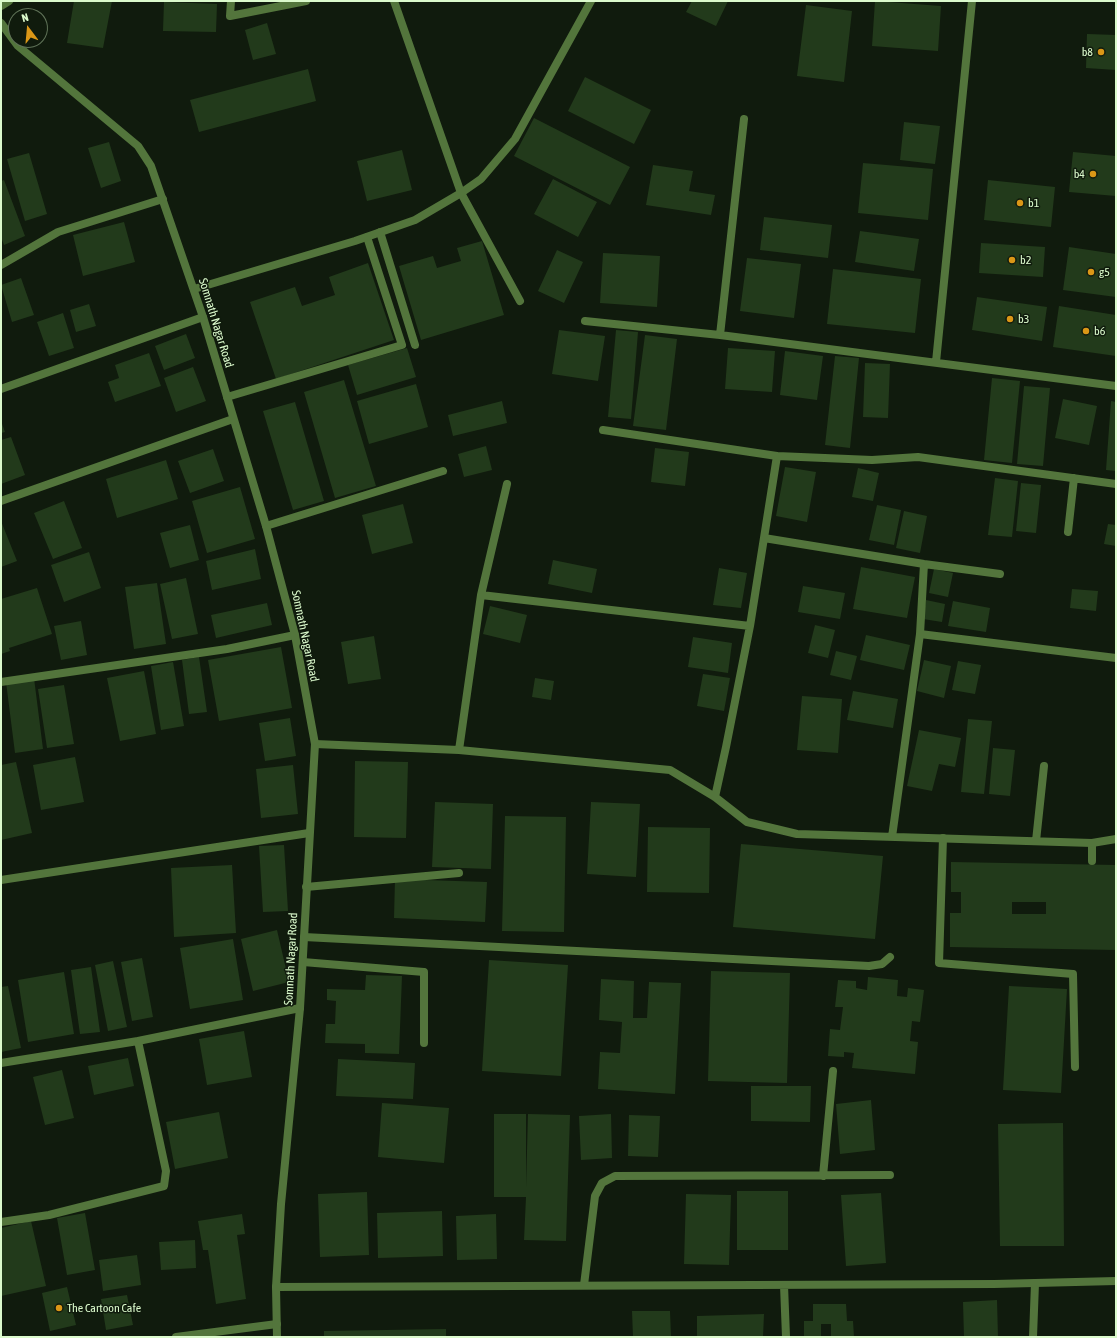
<!DOCTYPE html>
<html>
<head>
<meta charset="utf-8">
<style>
  body { margin:0 }
  #map { position:relative; width:1117px; height:1338px; overflow:hidden; background:#101b0d; font-family:"Asap Condensed",sans-serif }
  canvas { display:block }
  .frame { position:absolute; inset:0; border:2px solid #dbfacc; pointer-events:none }
  .north { position:absolute; left:8px; top:8px; width:40px; height:40px; box-sizing:border-box; background:#101b0d; border:1px solid #617459; border-radius:50%; rotate:344deg; font-size:11px; font-weight:700; line-height:16px; text-align:center; color:#dbfacc }
  .north::after { content:''; display:block; margin:auto; width:14px; height:18px; background:#db9717; clip-path:polygon(50% 0,100% 100%,50% 72%,0 100%) }
</style>
</head>
<body>
<div id="map">
<canvas width="1117" height="1338"></canvas>
<div class="frame"></div>
<div class="north">N</div>
</div>
<script>
const ctx = document.querySelector('canvas').getContext('2d');
ctx.lineJoin = 'round';
function fillPath(path, color) {
  ctx.fillStyle = color;
  ctx.fill(path, 'evenodd');
}
function toPath(rows) {
  const path = new Path2D();
  for (const r of rows) {
    path.moveTo(r[0], r[1]);
    for (let i = 2; i < r.length; i += 2) path.lineTo(r[i], r[i + 1]);
  }
  return path;
}
function trace(path, color, width, dash) {
  ctx.strokeStyle = color;
  ctx.lineWidth = width;
  ctx.lineCap = dash ? 'butt' : 'round';
  ctx.setLineDash(dash || []);
  ctx.stroke(path);
}
function write(font, color, halo, rows, align = 'center') {
  ctx.font = font + ' "Asap Condensed",sans-serif';
  ctx.lineWidth = 3;
  ctx.setLineDash([]);
  ctx.textBaseline = 'middle';
  ctx.strokeStyle = halo;
  ctx.fillStyle = color;
  for (const [text, x, y, turn = 0] of rows) {
    ctx.save();
    ctx.translate(x, y);
    ctx.rotate((+turn || 0) * Math.PI / 180);
    ctx.textAlign = isNaN(turn) ? turn : align;
    if (halo) ctx.strokeText(text, 0, 0);
    ctx.fillText(text, 0, 0);
    ctx.restore();
  }
}
const building = toPath([
  [74,1,112,1,103,48,67,43],
  [692,1,728,1,716,26,686,12],
  [875,1,941,6,938,51,872,46],
  [164,2,217,4,216,32,163,31],
  [806,5,852,11,844,82,797,76],
  [267,23,276,54,253,60,245,30],
  [1087,34,1116,35,1116,70,1086,68],
  [308,69,316,101,199,132,190,100],
  [585,77,651,110,634,144,568,111],
  [534,118,630,167,610,205,514,156],
  [904,122,940,126,935,164,900,160],
  [109,142,121,181,101,188,88,148],
  [402,150,412,190,367,201,357,161],
  [1073,152,1116,156,1116,196,1069,192],
  [29,153,47,214,25,221,7,159],
  [863,163,933,169,928,220,858,213],
  [653,165,693,171,689,191,715,195,711,215,646,205],
  [553,179,597,202,578,237,534,214],
  [4,180,25,236,4,245,1,237,1,181],
  [988,180,1055,187,1051,227,984,220],
  [764,217,832,225,828,258,760,250],
  [124,222,135,262,83,276,73,235],
  [860,231,919,239,914,271,855,262],
  [482,241,504,315,421,340,399,266,433,256,437,268,461,261,457,248],
  [981,243,1045,247,1043,277,979,273],
  [1069,247,1116,254,1116,297,1063,290],
  [557,250,583,262,564,303,538,291],
  [603,253,660,256,657,307,600,303],
  [747,258,801,264,794,318,740,311],
  [368,263,394,340,276,379,250,302,295,287,302,306,335,295,329,277],
  [833,269,921,279,915,333,827,324],
  [21,278,34,315,12,322,1,285],
  [977,297,1047,307,1042,341,972,330],
  [89,304,96,326,76,332,70,310],
  [1059,306,1116,315,1116,356,1053,347],
  [63,313,74,348,49,356,37,322],
  [559,330,605,336,598,381,552,374],
  [616,330,638,332,631,419,608,417],
  [186,334,195,358,164,370,155,346],
  [645,335,677,339,666,430,633,426],
  [407,348,416,377,357,395,348,365],
  [728,348,775,351,772,392,725,389],
  [785,351,823,356,817,400,780,395],
  [149,353,161,386,115,402,108,382,119,378,115,365],
  [835,356,859,358,850,448,825,445],
  [865,363,890,364,888,418,863,417],
  [193,367,206,401,176,412,164,378],
  [992,378,1020,381,1012,463,984,460],
  [344,380,376,486,335,498,304,392],
  [416,384,428,427,369,444,357,401],
  [1024,386,1050,388,1043,466,1017,464],
  [1063,399,1097,406,1089,445,1055,438],
  [502,401,507,423,453,436,448,415],
  [1111,401,1116,402,1116,471,1106,470],
  [295,402,324,501,293,510,263,411],
  [1,421,5,432,1,433],
  [11,437,25,475,1,484,1,440],
  [486,446,492,470,464,477,458,454],
  [655,448,689,452,685,486,651,482],
  [213,449,224,481,190,493,178,461],
  [166,460,178,499,117,518,106,479],
  [785,467,816,472,807,522,776,516],
  [858,468,879,473,873,501,852,497],
  [995,478,1018,481,1012,537,988,535],
  [1021,483,1041,485,1036,533,1016,531],
  [240,487,255,539,207,553,192,501],
  [64,501,82,548,53,559,34,513],
  [403,504,413,543,372,554,362,515],
  [877,505,901,510,894,545,869,540],
  [904,511,927,516,920,553,896,548],
  [1,521,17,561,1,567],
  [1108,524,1116,525,1116,546,1104,544],
  [190,525,199,560,170,568,160,533],
  [255,549,261,579,212,590,206,561],
  [89,552,101,588,64,602,51,565],
  [553,560,597,569,592,593,548,584],
  [861,567,915,577,907,618,853,609],
  [719,568,747,573,741,608,713,605],
  [934,569,953,573,948,597,929,593],
  [186,578,198,634,172,639,160,584],
  [157,583,166,644,134,649,125,587],
  [803,586,845,593,840,619,798,612],
  [37,588,52,634,9,648,10,651,1,654,1,599],
  [1072,589,1098,591,1096,611,1070,608],
  [926,600,945,604,942,622,923,619],
  [953,601,990,608,986,632,948,626],
  [267,603,272,625,216,638,211,615],
  [490,606,527,615,520,643,483,634],
  [81,621,87,655,61,660,54,626],
  [815,625,835,630,828,658,808,653],
  [866,635,910,645,904,670,860,660],
  [374,636,381,679,348,684,341,642],
  [693,637,732,643,728,673,688,667],
  [281,647,292,708,219,721,208,660],
  [836,651,857,656,851,680,830,675],
  [199,657,207,712,189,714,182,660],
  [924,660,951,666,944,698,917,691],
  [958,661,981,665,975,694,952,690],
  [173,662,184,726,161,730,151,666],
  [144,671,156,734,120,741,107,678],
  [703,674,730,678,724,711,697,706],
  [34,678,43,749,15,753,6,682],
  [535,678,554,681,551,700,532,697],
  [64,685,74,744,47,748,38,689],
  [853,691,898,699,893,728,847,720],
  [802,696,842,699,838,753,797,750],
  [290,718,296,756,265,761,259,723],
  [968,719,992,721,984,794,961,792],
  [919,730,961,738,955,767,939,764,932,791,907,786],
  [993,748,1015,750,1010,796,989,794],
  [75,757,84,802,41,810,33,765],
  [355,761,408,762,406,838,354,837],
  [16,762,32,833,1,840,1,765],
  [293,765,298,814,261,818,256,769],
  [435,802,493,804,491,869,432,867],
  [591,802,640,804,636,877,587,874],
  [505,816,566,817,564,932,502,931],
  [648,827,710,828,709,893,647,892],
  [741,844,883,856,875,939,733,927],
  [284,845,288,911,263,912,259,846],
  [951,862,1116,865,1116,950,950,947,950,913,961,913,961,892,951,892],
  [1012,902,1046,902,1046,914,1012,914],
  [232,865,236,933,174,937,171,868],
  [395,879,487,882,485,922,394,918],
  [277,930,289,982,253,991,241,939],
  [233,939,243,1000,190,1009,180,948],
  [142,958,153,1017,132,1021,121,962],
  [489,960,568,965,561,1076,482,1071],
  [113,961,127,1027,108,1031,95,965],
  [91,967,100,1032,80,1034,71,970],
  [711,971,790,973,787,1083,708,1081],
  [64,972,74,1034,28,1042,18,980],
  [366,975,402,976,399,1054,365,1053,365,1044,325,1043,326,1024,335,1024,336,1001,327,1000,327,989,365,990],
  [868,977,898,980,897,996,907,997,908,988,924,990,920,1022,912,1021,910,1041,918,1042,915,1074,852,1068,854,1053,844,1052,844,1057,828,1056,830,1029,840,1030,843,1007,835,1007,838,980,856,981,856,988,867,990],
  [601,979,634,981,633,1018,647,1018,649,982,681,983,675,1094,598,1089,600,1052,620,1053,622,1022,599,1020],
  [8,986,21,1048,1,1052,1,987],
  [1009,986,1067,989,1061,1093,1003,1090],
  [244,1031,252,1077,207,1085,199,1039],
  [128,1058,134,1086,94,1095,88,1066],
  [338,1059,415,1063,413,1099,336,1096],
  [62,1070,74,1118,45,1125,33,1077],
  [751,1086,811,1086,810,1122,751,1121],
  [871,1100,875,1150,840,1154,836,1104],
  [382,1103,449,1108,444,1163,378,1157],
  [219,1112,228,1158,175,1169,166,1122],
  [494,1114,526,1114,526,1187,528,1114,570,1115,566,1241,524,1240,526,1197,494,1197],
  [611,1114,612,1158,581,1160,579,1116],
  [629,1115,660,1116,658,1157,628,1156],
  [1063,1123,1064,1246,1000,1246,998,1124],
  [737,1191,788,1191,788,1250,737,1250],
  [367,1192,369,1255,320,1257,318,1194],
  [881,1193,886,1263,846,1266,841,1195],
  [686,1194,731,1195,729,1265,684,1264],
  [442,1211,443,1256,378,1258,377,1213],
  [85,1213,95,1270,67,1275,57,1218],
  [242,1214,245,1234,237,1235,246,1299,216,1304,208,1250,203,1250,198,1221],
  [496,1214,497,1259,457,1260,456,1216],
  [31,1221,46,1286,1,1296,1,1228],
  [195,1240,196,1268,161,1270,159,1242],
  [137,1255,141,1285,103,1291,99,1260],
  [67,1287,76,1325,50,1331,42,1293],
  [127,1295,133,1325,106,1330,101,1299],
  [997,1300,998,1337,964,1337,963,1302],
  [813,1304,846,1304,847,1321,853,1321,854,1337,831,1337,831,1324,821,1324,821,1337,804,1337,804,1321,813,1321],
  [632,1311,670,1311,671,1337,633,1337],
  [764,1314,763,1337,697,1337,697,1316],
  [446,1329,446,1337,324,1337,324,1331]
]);
const service = toPath([
  [461,193,520,301],
  [380,232,415,345],
  [227,397,402,345,367,237],
  [943,838,939,963,1073,974,1075,1067],
  [1092,843,1092,861],
  [306,887,459,873],
  [304,937,869,966,882,964,890,957],
  [303,962,424,972,424,1043],
  [1033,1337,1035,1283]
]);
const minor = toPath([
  [231,1,230,16,306,1],
  [394,1,461,193],
  [1,6,9,1],
  [1,265,58,232,163,199],
  [585,321,720,335,1116,386],
  [720,335,744,119],
  [936,362,972,1],
  [1,389,203,317],
  [603,430,777,456,872,460,918,457,1116,484],
  [1,501,233,419],
  [266,526,443,471],
  [1068,532,1074,478],
  [764,538,924,564,1000,574],
  [481,595,750,626],
  [920,634,1116,658],
  [1,682,227,649,295,635],
  [315,744,459,750,670,770,715,797,747,822,797,834,1092,843,1116,839],
  [459,750,481,595,507,484],
  [715,797,726,747,750,626,777,456],
  [892,837,920,634,924,564],
  [1036,841,1044,766],
  [1,880,309,833],
  [1,1063,138,1041,300,1008],
  [823,1176,833,1071],
  [1,1222,49,1215,164,1186,166,1171,138,1041],
  [584,1285,595,1196,602,1183,615,1176,890,1175],
  [784,1285,786,1337],
  [276,1287,994,1284,1116,1281],
  [176,1337,277,1324]
]);
const tertiary = toPath([
  [1,23,18,46,138,146,151,166,203,317,266,526,295,635,315,744,300,1008,281,1204,276,1287,277,1337],
  [194,289,355,241,415,220,461,193,481,179,515,139,591,1]
]);
const markers = [
  [1101,52,4,"#db9717"],
  [1093,174,4,"#db9717"],
  [1020,203,4,"#db9717"],
  [1012,260,4,"#db9717"],
  [1091,272,4,"#db9717"],
  [1010,319,4,"#db9717"],
  [1086,331,4,"#db9717"],
  [59,1308,4,"#db9717"]
];
const poiNames = [
  ["b8",1093,52,"right"],
  ["b4",1085,174,"right"],
  ["b1",1028,203],
  ["b2",1020,260],
  ["g5",1099,272],
  ["b3",1018,319],
  ["b6",1094,331],
  ["The Cartoon Cafe",67,1308]
];
const streetNames = [
  ["Somnath Nagar Road",216,323,73],
  ["Somnath Nagar Road",305,636,78],
  ["Somnath Nagar Road",291,959,-87]
];
fillPath(building, '#223a1b');
trace(service, '#53753c', 8);
trace(minor, '#53753c', 8);
trace(tertiary, '#53753c', 8);
for (const [x, y, r, color] of markers) {
  const dot = new Path2D();
  dot.arc(x, y, r, 0, 2 * Math.PI);
  ctx.fillStyle = color;
  ctx.fill(dot);
  trace(dot, '#101b0d', 1.5);
}
write('12px', '#dbfacc', '#101b0d', poiNames, 'left');
write('12px', '#dbfacc', '#101b0d', streetNames);
</script>
</body>
</html>
